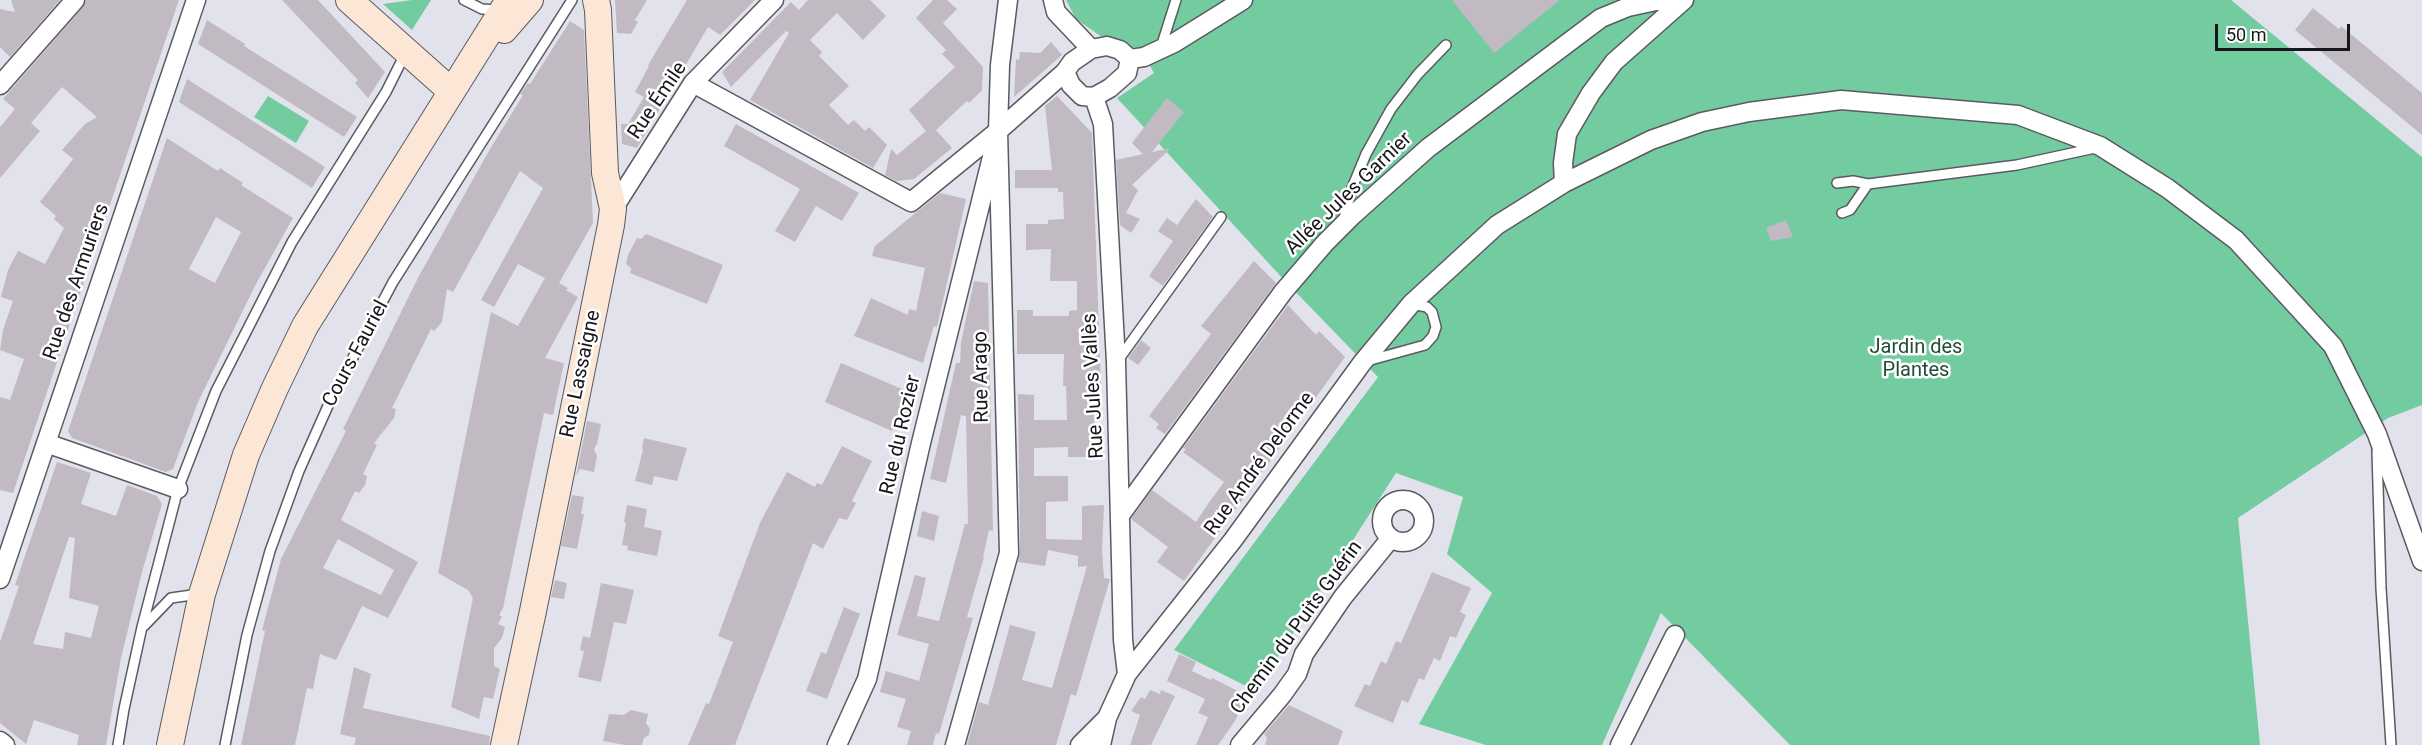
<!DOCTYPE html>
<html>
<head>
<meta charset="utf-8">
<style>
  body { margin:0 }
  #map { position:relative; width:2422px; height:745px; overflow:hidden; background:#e2e2ed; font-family:Roboto,sans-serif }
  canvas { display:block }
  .scale { position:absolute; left:2215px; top:24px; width:135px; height:27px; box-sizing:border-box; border:3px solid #17171b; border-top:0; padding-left:8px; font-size:18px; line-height:21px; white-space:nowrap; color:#17171b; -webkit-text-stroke:4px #fff; paint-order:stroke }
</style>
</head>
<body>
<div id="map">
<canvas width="2422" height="745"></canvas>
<div class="scale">50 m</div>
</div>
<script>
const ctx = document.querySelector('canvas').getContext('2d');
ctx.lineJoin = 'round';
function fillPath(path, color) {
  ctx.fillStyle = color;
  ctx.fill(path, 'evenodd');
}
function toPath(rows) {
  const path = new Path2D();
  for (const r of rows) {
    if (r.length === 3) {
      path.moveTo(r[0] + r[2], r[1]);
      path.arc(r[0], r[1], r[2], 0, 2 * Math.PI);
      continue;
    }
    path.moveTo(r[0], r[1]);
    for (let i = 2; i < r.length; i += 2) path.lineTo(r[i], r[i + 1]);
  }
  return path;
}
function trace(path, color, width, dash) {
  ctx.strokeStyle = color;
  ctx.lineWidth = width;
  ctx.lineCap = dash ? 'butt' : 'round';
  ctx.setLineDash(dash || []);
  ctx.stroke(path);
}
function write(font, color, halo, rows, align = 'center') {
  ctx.font = font + ' Roboto,sans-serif';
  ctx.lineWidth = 5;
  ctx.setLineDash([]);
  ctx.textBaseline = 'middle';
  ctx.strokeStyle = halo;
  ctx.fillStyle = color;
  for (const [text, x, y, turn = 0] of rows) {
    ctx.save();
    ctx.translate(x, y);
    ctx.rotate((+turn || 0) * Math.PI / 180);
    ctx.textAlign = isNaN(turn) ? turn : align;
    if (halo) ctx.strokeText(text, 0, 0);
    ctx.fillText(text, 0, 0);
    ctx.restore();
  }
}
const green = toPath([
  [412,0,431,0,412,30,383,4],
  [1066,0,2231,0,2422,157,2422,405,2388,418,2238,518,2260,745,1790,745,1661,613,1602,745,1486,745,1419,724,1492,593,1447,554,1463,497,1396,473,1256,691,1174,650,1378,377,1285,281,1117,98,1154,73,1140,48,1115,46,1076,19],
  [268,96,309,121,296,143,254,117]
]);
const building = toPath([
  [11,0,60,0,10,57,0,47,0,9,15,12],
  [86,0,179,0,13,493,0,490,0,397,10,400,24,359,0,350,3,330,13,301,1,297,8,270,18,251,45,264,64,228,54,219,56,216,40,202,73,159,62,150,85,124,97,117,62,87,31,123,40,131,0,178,0,127,15,109,3,99,83,7],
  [282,0,318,0,385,72,368,98,355,83,358,80],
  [615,0,647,0,635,20,638,22,631,34,617,33],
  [687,0,755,0,720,35,708,27,637,148,622,144,621,124,628,124,644,97,635,92,649,66,648,65],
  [808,0,870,0,886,16,863,40,837,13,810,40,822,52,819,56,849,86,829,105,848,125,854,120,865,131,869,127,887,145,873,168,750,100,789,33,786,31,731,87,722,72,791,2,799,10],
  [933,0,947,0,957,9,943,23,983,67,982,90,969,103,967,101,936,130,952,148,914,179,896,181,885,175,891,149,897,155,926,131,909,110,955,67,942,54,946,50,916,18],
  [1452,0,1560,0,1494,53],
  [2313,8,2339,29,2341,26,2422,93,2422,135,2295,30],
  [207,20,245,44,244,46,357,117,344,137,198,44],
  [570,21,584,30,593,223,559,283,568,288,566,290,578,297,545,358,564,363,553,415,544,413,503,608,499,615,502,617,498,624,505,627,502,638,494,648,494,666,500,669,493,699,484,697,479,719,451,707,473,598,468,590,438,573,491,312,518,326,545,278,518,264,494,307,481,300,543,188,520,171,453,292,447,289,442,322,434,331,431,329,392,408,396,409,394,418,374,443,377,445,363,474,367,476,365,485,359,493,355,491,341,520,418,562,388,618,362,606,336,660,320,654,313,689,307,688,295,745,241,745,265,631,262,630,281,559,346,431,343,429,420,274,490,149,523,95,520,94,528,83,530,84],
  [338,539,394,570,381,595,323,568],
  [1051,42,1062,55,1014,97,1016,59,1019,60,1020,52,1040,53],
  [187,79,325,167,312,188,179,102],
  [1057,96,1092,133,1101,389,1094,389,1095,457,1068,457,1068,447,1034,448,1034,476,1068,476,1068,501,1046,502,1046,539,1082,540,1082,506,1104,505,1102,549,1104,578,1110,579,1076,696,1071,694,1056,745,967,745,979,702,988,705,1010,625,1036,632,1022,680,1052,688,1087,566,1078,567,1078,556,1048,550,1045,566,1018,562,1020,553,1018,394,1034,395,1034,420,1067,420,1066,386,1063,386,1064,354,1017,354,1017,310,1033,310,1033,316,1069,316,1069,311,1077,310,1077,281,1050,281,1051,249,1026,250,1026,224,1048,224,1048,220,1064,219,1063,192,1058,192,1058,188,1015,188,1015,170,1052,170,1045,106],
  [1167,98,1184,112,1152,152,1171,148,1132,185,1138,190,1126,213,1140,219,1131,233,1120,225,1116,160,1143,154,1132,143],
  [736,124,859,193,842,221,816,206,795,242,775,231,800,189,724,146],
  [167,138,218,171,220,168,243,183,241,185,293,218,256,284,198,402,173,469,166,472,72,438,68,431],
  [216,217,241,232,215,283,189,269],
  [940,193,966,199,937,327,934,326,923,363,854,336,871,298,908,315,909,309,916,311,925,268,872,256,875,246],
  [1196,199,1213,217,1163,286,1149,276,1173,241,1158,231,1167,218,1177,225],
  [1786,220,1793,237,1771,241,1766,228],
  [646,234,723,265,707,304,630,273,631,268,626,264,628,255,637,238,641,239],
  [1254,261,1276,283,1165,434,1156,428,1159,424,1149,416,1211,334,1201,326],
  [974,281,988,283,993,531,989,530,983,557,984,557,967,617,973,618,939,734,936,733,933,745,907,745,911,731,897,727,906,699,880,692,886,671,919,681,929,644,897,635,915,575,926,578,917,616,939,621,965,524,968,524,966,416,961,415,946,483,930,479,956,363,960,363,961,342],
  [1288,305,1316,335,1319,331,1345,357,1184,581,1157,562,1168,547,1131,519,1152,490,1196,522,1208,504,1224,482,1183,452,1186,449,1183,448],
  [1141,340,1151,348,1138,365,1128,358],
  [841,363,916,395,906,417,899,415,892,431,825,402],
  [587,421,601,424,597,444,594,449,597,456,594,472,580,469,576,476],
  [644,438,687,448,677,481,654,476,652,485,635,481,643,450,642,448],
  [842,446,872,461,852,501,856,503,847,520,839,518,823,549,813,543,735,745,688,745,706,703,709,704,733,642,718,636,760,523,787,472,815,487,817,483,822,485],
  [57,462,91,473,81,504,116,516,127,485,157,496,162,504,142,572,121,658,106,745,77,745,79,735,34,720,26,744,0,723,0,642,19,586,15,585],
  [69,537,75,538,69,598,99,606,91,638,65,632,63,649,33,644],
  [572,495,584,497,581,514,584,514,577,549,561,546],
  [627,505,647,509,644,527,662,531,657,556,627,550,628,546,622,545,626,523,624,522],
  [922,511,939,516,934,541,917,536],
  [1432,572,1471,588,1460,612,1466,615,1456,638,1450,636,1440,661,1434,658,1424,680,1419,678,1408,703,1402,700,1393,723,1354,706,1365,684,1370,686,1381,661,1386,664,1396,641,1401,643],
  [555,580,567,583,564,599,551,597],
  [601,583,634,590,626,624,614,622,601,682,578,677,584,651,580,650,583,636,590,638],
  [844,607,860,614,827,699,806,691,821,652,826,654],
  [1179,654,1196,662,1192,671,1211,680,1212,678,1252,698,1242,712,1240,710,1235,721,1218,745,1196,745,1208,717,1198,713,1205,699,1167,681],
  [354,667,371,674,363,708,490,736,489,745,354,745,356,738,340,734],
  [1150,690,1160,694,1161,690,1175,696,1151,745,1130,745,1140,715,1131,711,1141,697,1145,699],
  [1289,705,1343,731,1338,745,1265,745,1267,738,1264,734],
  [631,710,648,714,646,723,650,729,649,735,644,738,642,745,625,745,603,741,609,714,624,715]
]);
const lane = toPath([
  [464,0,482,9,498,10],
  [1161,47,1176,0],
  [1837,183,1853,181,1868,184,2017,165,2095,148],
  [1842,213,1850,210,1868,184],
  [1344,218,1352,188,1366,154,1391,109,1418,74,1446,45],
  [1119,359,1221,217],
  [1367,361,1425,345,1433,336,1436,327,1432,312,1427,307,1411,304],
  [2377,451,2381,588,2391,745],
  [144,626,171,598,199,594],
  [118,745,124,709,142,627,178,489,216,391,292,242,386,92,405,54],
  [225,745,247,635,270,551,299,471,331,399,393,282,572,0]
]);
const street = toPath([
  [1053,0,1056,12,1091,49],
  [1107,46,1120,50,1130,59,1127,73,1110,88,1094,97,1082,96,1071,85,1065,72,1072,62,1091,49,1107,46],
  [1130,59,1144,57,1174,43,1243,0],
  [693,83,911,202,998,131,1065,72],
  [0,85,75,0],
  [1094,97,1103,124,1116,362,1123,640,1127,674],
  [1564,183,1563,163,1567,134,1591,93,1614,62,1684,0],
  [613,209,693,83,774,0],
  [46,443,178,489],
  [1403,521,21],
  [1121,514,1283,292,1325,243,1353,215,1428,148,1601,18,1628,7,1656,1,1684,0],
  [0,579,196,0],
  [0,741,5,745],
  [837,745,867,679,921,443,993,153],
  [955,745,1009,553,998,131,1000,65,1008,0],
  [1080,745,1107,718,1127,674,1233,540,1362,363,1411,304,1497,225,1564,183,1651,140,1702,122,1749,112,1841,100,2018,115,2100,146,2167,188,2236,240,2333,346,2377,434,2422,561],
  [1101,745,1107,718],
  [1240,745,1282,695,1297,674,1304,654,1343,597,1391,538],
  [1620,745,1675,635]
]);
const secondary = toPath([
  [349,0,451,91],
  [504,30,530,0],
  [170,745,202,594,246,455,275,388,305,326,509,0],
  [504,745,533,611,611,225,613,209,605,173,598,10,596,0]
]);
const streetNames = [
  ["Rue Émile",658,101,-56],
  ["Allée Jules Garnier",1349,194,-44],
  ["Rue des Armuriers",77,282,-71],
  ["Cours Fauriel",356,354,-62],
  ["Rue Lassaigne",581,374,-78],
  ["Rue Arago",982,377,-91],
  ["Rue Jules Vallès",1094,386,-93],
  ["Rue du Rozier",901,435,-77],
  ["Rue André Delorme",1260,464,-54],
  ["Chemin du Puits Guérin",1297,628,-54]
];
const parkNames = [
  ["Jardin des",1916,348],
  ["Plantes",1916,371]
];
fillPath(green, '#73cca0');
fillPath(building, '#c1bac2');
trace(lane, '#5a5a63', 12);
trace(street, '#5a5a63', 21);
trace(secondary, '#5a5a63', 28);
trace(lane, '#fff', 9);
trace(street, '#fff', 18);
trace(secondary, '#fce6d6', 26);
write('20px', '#17171b', '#fff', streetNames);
write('20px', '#214d38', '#fff', parkNames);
</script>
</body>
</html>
